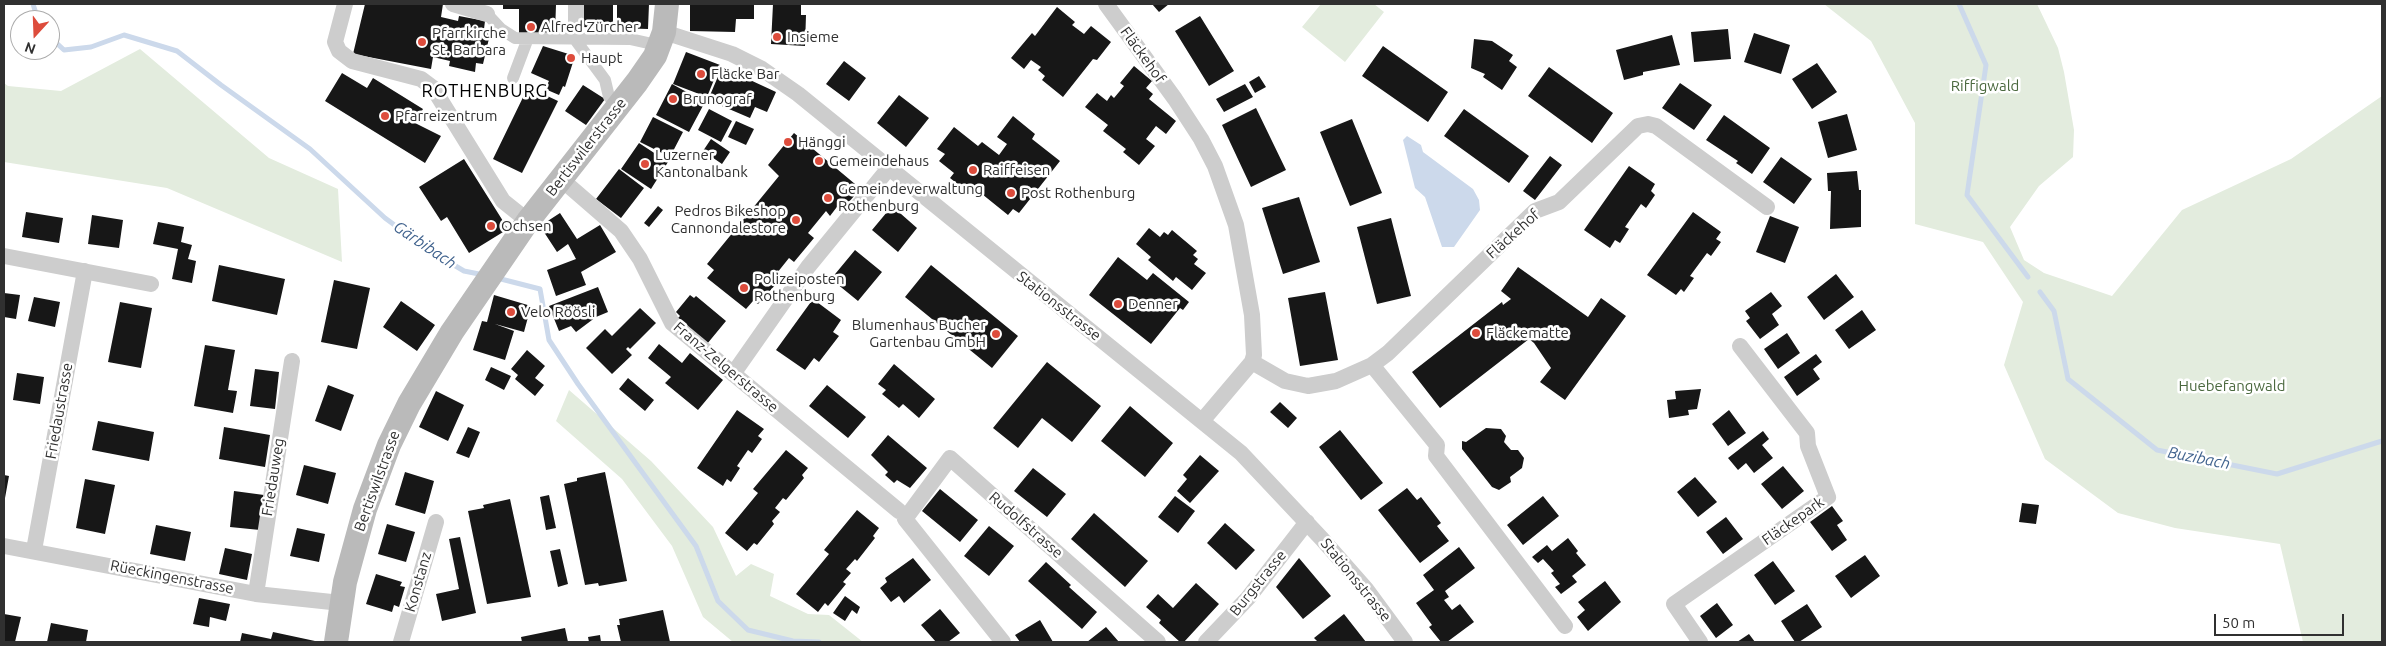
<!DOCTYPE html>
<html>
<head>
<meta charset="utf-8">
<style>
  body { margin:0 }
  #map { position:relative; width:2386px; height:646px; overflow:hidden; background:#fff; font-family:Ubuntu,sans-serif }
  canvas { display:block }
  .frame { position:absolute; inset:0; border:5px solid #303030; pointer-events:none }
  .north { position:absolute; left:10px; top:10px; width:50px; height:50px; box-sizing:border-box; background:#fff; border:1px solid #acacac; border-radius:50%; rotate:200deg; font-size:14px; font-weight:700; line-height:20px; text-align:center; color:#303030 }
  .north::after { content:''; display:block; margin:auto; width:18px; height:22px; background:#dd4c3c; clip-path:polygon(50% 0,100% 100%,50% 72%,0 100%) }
  .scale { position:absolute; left:2214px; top:614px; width:130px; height:22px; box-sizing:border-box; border:2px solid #303030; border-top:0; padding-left:6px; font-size:15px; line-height:18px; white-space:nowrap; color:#303030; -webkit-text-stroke:4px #fff; paint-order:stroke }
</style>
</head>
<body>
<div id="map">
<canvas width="2386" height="646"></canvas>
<div class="frame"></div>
<div class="north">N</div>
<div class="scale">50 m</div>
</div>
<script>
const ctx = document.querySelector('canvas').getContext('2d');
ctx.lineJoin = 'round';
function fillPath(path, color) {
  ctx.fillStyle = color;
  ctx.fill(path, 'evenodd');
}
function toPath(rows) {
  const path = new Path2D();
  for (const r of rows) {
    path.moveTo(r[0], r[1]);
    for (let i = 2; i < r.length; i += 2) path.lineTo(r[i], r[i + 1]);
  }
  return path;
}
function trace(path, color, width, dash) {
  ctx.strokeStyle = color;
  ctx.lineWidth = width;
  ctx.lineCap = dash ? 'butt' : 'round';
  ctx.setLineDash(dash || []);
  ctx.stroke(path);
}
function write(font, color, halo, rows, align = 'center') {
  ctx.font = font + ' Ubuntu,sans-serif';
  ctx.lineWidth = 5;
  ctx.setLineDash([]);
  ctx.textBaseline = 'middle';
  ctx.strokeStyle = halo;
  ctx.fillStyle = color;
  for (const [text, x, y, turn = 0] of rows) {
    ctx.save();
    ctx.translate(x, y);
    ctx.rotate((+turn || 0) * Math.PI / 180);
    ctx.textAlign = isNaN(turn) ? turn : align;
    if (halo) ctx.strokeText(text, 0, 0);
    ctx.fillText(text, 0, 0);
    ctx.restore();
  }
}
const green = toPath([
  [1321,4,1374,4,1384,12,1345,62,1302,27],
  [1824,4,2037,4,2058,48,2064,72,2074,130,2073,157,2039,186,2010,227,2024,260,2044,273,2112,296,2182,210,2291,159,2382,96,2382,642,2303,642,2280,544,2175,528,2118,513,2045,459,2004,365,2023,302,1983,242,1915,224,1915,123,1871,41],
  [140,49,269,158,338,189,342,262,167,188,4,162,4,83,8,86,61,91],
  [569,390,651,461,713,527,736,576,751,564,774,574,770,596,808,614,829,615,863,642,733,642,703,617,672,546,622,479,556,421]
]);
const water = toPath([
  [1407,136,1421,145,1423,152,1473,189,1479,200,1480,210,1454,247,1442,247,1425,197,1415,188,1403,140]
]);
const stream = toPath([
  [33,4,38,20],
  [1959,4,1986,65,1967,195,2028,277],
  [50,37,64,50,91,47,124,35,177,51,221,85,310,149,385,218,427,249,464,271,484,275],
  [497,278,540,289,549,340,578,384,696,546,718,601,748,630,793,641,819,642],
  [2040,292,2054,311,2068,379,2157,450,2277,474,2382,441]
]);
const building = toPath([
  [365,4,443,4,441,17,458,21,459,16,485,21,484,29,491,30,483,64,476,63,475,72,449,66,450,61,433,57,431,69,353,54],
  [503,4,556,5,555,33,519,33,519,9,503,9],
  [582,4,613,4,613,28,582,27],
  [617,4,649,4,648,29,617,28],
  [690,4,754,4,754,19,736,19,735,32,690,31],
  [773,4,801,4,801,15,806,15,805,46,771,44],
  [1152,4,1169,4,1159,12],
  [1057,7,1075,22,1072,25,1084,34,1091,26,1111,42,1097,60,1093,59,1063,97,1042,80,1045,76,1038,70,1041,67,1031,60,1024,69,1011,58,1032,33,1035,36],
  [1200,16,1234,71,1209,86,1175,31],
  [1728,29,1731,59,1694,62,1691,32],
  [1754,33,1790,45,1781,74,1744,62],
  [1672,35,1680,65,1643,72,1643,75,1624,80,1616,50],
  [1474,39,1492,41,1513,55,1509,61,1517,67,1502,90,1483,77,1485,74,1471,68],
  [543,46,575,56,565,87,563,86,559,95,545,89,549,81,531,73],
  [1383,46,1448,92,1428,122,1362,76],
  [686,52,720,65,707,97,673,84],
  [844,61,866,78,849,101,826,84],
  [1817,63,1837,92,1812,109,1792,79],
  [1134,66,1152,81,1146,88,1153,94,1149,99,1176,121,1166,134,1156,126,1146,139,1155,146,1139,165,1123,152,1126,149,1103,131,1108,125,1085,107,1097,93,1107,101,1111,95,1114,98,1124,86,1120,83],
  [722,67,776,92,767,112,755,107,750,118,708,100],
  [1549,67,1613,113,1592,143,1528,96],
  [342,73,367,88,373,78,423,109,415,123,441,136,425,163,325,101],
  [1259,76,1266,87,1255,93,1249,82],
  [1680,83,1712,105,1694,130,1662,108],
  [672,84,705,102,689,132,656,115],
  [1245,84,1253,97,1224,112,1216,99],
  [583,85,605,99,586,125,565,111],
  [528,87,558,101,522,173,493,159],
  [899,95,929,118,906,147,877,123],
  [1256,108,1286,170,1251,187,1222,125],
  [709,109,732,121,721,142,698,130],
  [1464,109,1529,156,1509,183,1444,136],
  [1847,114,1857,150,1828,158,1818,122],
  [1724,115,1770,148,1752,174,1736,163,1738,161,1706,140],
  [1013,116,1035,134,1032,139,1060,161,1019,213,1013,209,1008,215,977,190,973,196,950,178,954,173,939,161,945,154,937,149,954,127,978,146,982,142,999,155,1007,144,997,137],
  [653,117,683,132,670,157,640,142],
  [1352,119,1382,193,1350,206,1320,132],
  [736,121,754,129,746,145,728,137],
  [794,133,855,184,850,190,855,195,848,203,843,199,830,216,826,211,808,233,814,238,794,262,789,258,773,278,777,283,758,304,753,301,746,309,707,278,714,270,707,264,779,176,768,165],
  [711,139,730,152,722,164,703,151],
  [639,143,668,162,651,189,621,169],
  [1550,156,1562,165,1535,200,1523,191],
  [1781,157,1812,179,1794,204,1763,182],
  [464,159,508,229,469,253,447,217,441,221,419,187],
  [1629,166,1655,184,1651,191,1655,195,1646,208,1641,204,1625,227,1629,229,1620,243,1615,240,1610,248,1584,230],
  [619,169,644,188,621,218,596,199],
  [1857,171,1859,190,1861,190,1861,227,1830,229,1831,191,1828,191,1827,173],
  [1299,197,1320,262,1283,274,1262,208],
  [658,206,663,210,649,227,644,223],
  [892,206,917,228,898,252,872,230],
  [26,212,63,218,59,243,22,237],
  [1693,212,1721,232,1716,239,1721,242,1711,256,1707,253,1690,276,1694,278,1684,292,1681,289,1676,295,1647,275],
  [560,213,577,239,600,225,616,252,581,272,586,285,556,296,547,270,576,259,568,244,557,252,540,226],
  [92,215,123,220,119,248,88,244],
  [1770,216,1799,227,1785,263,1756,252],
  [1391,218,1411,296,1377,304,1357,227],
  [158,222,184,227,181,242,192,245,188,259,196,261,192,283,172,279,178,249,153,244],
  [1149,228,1160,237,1164,232,1168,235,1172,230,1197,251,1193,255,1198,259,1194,264,1206,273,1192,290,1176,277,1173,281,1148,260,1151,257,1136,244],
  [855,250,882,272,858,301,831,279],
  [1118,257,1147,280,1153,273,1189,302,1183,310,1180,308,1151,344,1089,295],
  [219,265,285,279,277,315,212,301],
  [931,265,1018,336,992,368,905,297],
  [1518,267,1588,317,1601,298,1626,316,1565,400,1540,382,1551,368,1534,343,1529,339,1440,408,1412,372,1502,302,1503,305,1511,299,1501,291],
  [1836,274,1854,297,1824,320,1807,297],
  [334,280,370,288,357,349,321,342],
  [598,287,608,312,596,317,576,332,571,326,559,331,549,306],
  [1325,292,1338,360,1300,366,1288,298],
  [1771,292,1782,306,1772,314,1779,325,1760,339,1746,321,1750,318,1745,311],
  [4,293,20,295,16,319,4,317],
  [494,295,531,306,524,332,495,324,514,331,505,360,473,350,482,321,487,322],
  [690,295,694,298,696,296,726,321,707,344,677,319,680,316,676,312],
  [34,297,60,302,55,327,28,321],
  [813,299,841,320,833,332,839,336,819,362,814,358,805,370,776,350],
  [401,301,435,325,417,351,383,327],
  [120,302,152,308,141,368,108,362],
  [640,308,656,323,630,349,628,347,626,349,632,355,612,374,586,348,605,329,612,336],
  [1862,310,1876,330,1849,349,1835,330],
  [1787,333,1800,353,1778,369,1764,349],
  [659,344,682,363,690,353,723,380,698,410,665,383,671,377,648,358],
  [205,345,235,350,228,390,237,391,233,413,194,406],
  [527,350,545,366,535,378,544,385,535,396,515,379,518,375,511,369],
  [1816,354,1822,362,1813,369,1820,379,1797,396,1784,377],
  [1047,362,1101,406,1072,442,1042,418,1018,448,993,428],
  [894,364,935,399,919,418,903,404,899,408,882,394,886,390,878,384],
  [491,367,511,376,504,390,485,380],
  [255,369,279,372,275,409,250,406],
  [17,373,44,377,40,404,13,400],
  [628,378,654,400,645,411,619,389],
  [328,385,354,395,341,431,315,421],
  [827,385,866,417,848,438,809,406],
  [1701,389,1697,409,1688,410,1689,415,1669,418,1667,400,1676,399,1675,391],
  [436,391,464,405,448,441,419,427],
  [1280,402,1297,418,1288,428,1270,412],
  [1130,406,1173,443,1145,477,1101,441],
  [737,410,764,429,758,436,762,439,752,453,748,450,737,466,740,468,731,482,727,479,723,486,697,468],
  [1729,410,1746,433,1728,446,1712,424],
  [98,421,154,432,149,461,92,450],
  [224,427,270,435,265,467,219,459],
  [468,427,480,432,469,458,456,453],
  [1486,428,1501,429,1506,436,1504,442,1511,450,1518,450,1524,458,1522,468,1510,477,1511,482,1499,490,1492,487,1462,449,1462,441,1466,442],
  [1340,430,1383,483,1361,500,1319,447],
  [1763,431,1769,439,1762,445,1773,458,1754,473,1746,463,1738,470,1728,458],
  [888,435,927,468,910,488,897,480,894,483,885,475,888,472,871,455],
  [786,450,808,468,802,475,804,478,786,500,783,498,775,508,780,512,772,521,774,524,757,545,754,543,747,551,725,533,758,493,753,489],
  [1200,455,1219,471,1190,503,1177,491,1187,479,1183,475],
  [304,465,336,473,328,504,296,495],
  [1783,466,1804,491,1782,509,1761,484],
  [1033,468,1066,494,1047,517,1014,491],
  [405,472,434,481,425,514,395,505],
  [605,472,627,581,599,586,598,583,585,585,564,484,577,481,577,478],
  [4,475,9,476,5,498,4,498],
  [1695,477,1717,502,1698,517,1677,492],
  [85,479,115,485,105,534,76,528],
  [1407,488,1417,500,1421,497,1441,523,1437,526,1449,541,1420,563,1378,510],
  [940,489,978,520,960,542,922,511],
  [234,491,264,495,260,530,230,527],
  [549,495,556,528,546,530,540,497],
  [1175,496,1195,511,1178,533,1158,517],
  [1543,496,1559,516,1523,545,1507,525],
  [510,499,531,597,487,604,468,511,484,508,483,505],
  [2022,503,2039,505,2036,524,2019,522],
  [1832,506,1843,521,1837,525,1847,540,1832,551,1810,522],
  [857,510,879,528,873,536,875,538,857,561,855,559,846,569,851,573,843,582,846,584,828,606,825,603,818,612,796,594,829,554,824,550],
  [1094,513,1148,561,1125,587,1071,539],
  [1726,517,1743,539,1723,554,1706,532],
  [1225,523,1255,550,1236,570,1207,543],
  [387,524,415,532,406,562,378,554],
  [156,525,191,532,185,561,150,554],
  [989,526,1014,546,989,576,964,556],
  [297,528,325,534,319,562,290,556],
  [460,537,476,613,442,621,436,594,459,589,449,539],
  [1568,538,1578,551,1576,553,1586,565,1572,576,1577,582,1561,594,1555,587,1560,584,1551,573,1554,571,1543,559,1538,563,1532,557,1547,545,1552,551],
  [1459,547,1475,568,1445,591,1449,597,1444,600,1452,610,1460,604,1474,622,1447,642,1441,642,1429,627,1432,625,1416,603,1434,590,1423,575],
  [225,548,252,554,247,580,219,574],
  [560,549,568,584,558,587,550,551],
  [1865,555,1880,576,1851,598,1835,576],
  [913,558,931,580,904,603,899,596,891,602,880,588,887,582,885,578],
  [1299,558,1331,596,1303,619,1276,587],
  [1773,561,1795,591,1775,605,1754,575],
  [1046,562,1071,585,1069,587,1097,612,1082,629,1028,581],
  [376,574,402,582,400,586,405,587,399,607,394,605,392,612,366,604],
  [1605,581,1621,602,1588,631,1577,617,1585,610,1578,602],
  [1196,583,1219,604,1184,642,1180,642,1159,623,1161,620,1146,607,1158,594,1173,608],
  [845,596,860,607,857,614,852,610,845,621,833,613],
  [199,598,230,604,226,621,210,617,209,627,193,624],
  [1717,603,1733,625,1716,638,1700,616],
  [1807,604,1822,627,1799,642,1795,642,1781,621],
  [940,609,960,633,948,642,936,642,921,625],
  [663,610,670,642,621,642,617,625,620,625,619,619],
  [4,614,21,617,15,642,4,642],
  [1344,614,1366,642,1318,642,1314,638],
  [1040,620,1053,642,1020,642,1015,635],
  [51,623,88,630,86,642,47,642],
  [1106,627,1119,642,1087,642],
  [565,628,568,642,522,642,521,637],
  [273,632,315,641,314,642,240,642,242,633,271,639],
  [1749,634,1755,642,1737,642],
  [600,635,601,642,589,642,588,637]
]);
const pedestrian = toPath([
  [487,14,501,29,515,38,630,39,648,43],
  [574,38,605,80,609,97],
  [513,78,528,38]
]);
const minor = toPath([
  [345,4,335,42,339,51,352,61,421,79,433,88,503,201,528,221],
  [453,4,487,14],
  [1106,4,1175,99,1201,139,1215,166,1236,225,1252,315,1254,355,1252,362,1202,421],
  [576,29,576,4],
  [664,32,732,54,762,69,798,94,1241,453,1322,539,1366,589,1405,642],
  [561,179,621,231,640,259,672,323,899,511],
  [4,256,151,284],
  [1252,362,1285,381,1308,386,1336,381,1372,365,1388,353,1535,211,1559,202,1638,126,1648,124,1656,126,1767,207],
  [1372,365,1437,445,1436,456,1565,626],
  [733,374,808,267,889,168],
  [4,546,256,594,341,603],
  [34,550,85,271],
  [256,594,292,361],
  [401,642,436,522],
  [1003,642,905,519,950,458,1158,642],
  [1206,642,1248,598,1307,522],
  [1700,642,1674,604,1828,497,1808,446,1807,433,1740,346]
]);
const secondary = toPath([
  [336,642,345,582,365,509,389,445,409,404,452,332,528,221,637,82,655,56,664,32,667,4]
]);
const markers = [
  [531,27,5,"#dd4c3c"],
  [777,37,5,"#dd4c3c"],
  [422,42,5,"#dd4c3c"],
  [571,58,5,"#dd4c3c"],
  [701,74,5,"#dd4c3c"],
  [673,99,5,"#dd4c3c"],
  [385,116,5,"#dd4c3c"],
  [788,142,5,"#dd4c3c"],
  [819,161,5,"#dd4c3c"],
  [645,164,5,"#dd4c3c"],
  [973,170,5,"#dd4c3c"],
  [1011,193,5,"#dd4c3c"],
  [828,198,5,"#dd4c3c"],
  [796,220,5,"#dd4c3c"],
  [491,226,5,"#dd4c3c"],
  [744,288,5,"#dd4c3c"],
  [1118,304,5,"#dd4c3c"],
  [511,312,5,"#dd4c3c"],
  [1476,333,5,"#dd4c3c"],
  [996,334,5,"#dd4c3c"]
];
const poiNames = [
  ["Alfred Zürcher",541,27],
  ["Pfarrkirche",432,33],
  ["St. Barbara",432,50],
  ["Insieme",787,37],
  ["Haupt",581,58],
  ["Fläcke Bar",711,74],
  ["Brunograf",683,99],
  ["Pfarreizentrum",395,116],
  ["Hänggi",798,142],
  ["Luzerner",655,155],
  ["Kantonalbank",655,172],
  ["Gemeindehaus",829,161],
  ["Raiffeisen",983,170],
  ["Gemeindeverwaltung",838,189],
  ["Rothenburg",838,206],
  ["Post Rothenburg",1021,193],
  ["Pedros Bikeshop",786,211,"right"],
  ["Cannondalestore",786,228,"right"],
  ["Ochsen",501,226],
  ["Polizeiposten",754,279],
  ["Rothenburg",754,296],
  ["Denner",1128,304],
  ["Velo Röösli",521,312],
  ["Blumenhaus Bucher",986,325,"right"],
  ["Gartenbau GmbH",986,342,"right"],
  ["Fläckematte",1486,333]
];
const streetNames = [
  ["Fläckehof",1143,55,54],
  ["Bertiswilerstrasse",586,147,-52],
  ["Fläckehof",1513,234,-42],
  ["Stationsstrasse",1059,306,38],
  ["Franz-Zelgerstrasse",726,367,40],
  ["Friedaustrasse",59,411,-80],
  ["Friedauweg",273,477,-81],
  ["Bertiswilstrasse",377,481,-70],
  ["Fläckepark",1793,521,-35],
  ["Rudolfstrasse",1026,525,41],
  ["Rüeckingenstrasse",172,577,11],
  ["Stationsstrasse",1356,580,51],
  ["Konstanz",418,582,-74],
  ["Burgstrasse",1258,583,-51]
];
const parkNames = [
  ["Riffigwald",1985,86],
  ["Huebefangwald",2232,386]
];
const waterNames = [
  ["Gärbibach",425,245,34],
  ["Buzibach",2199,458,11]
];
const quarterNames = [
  ["ROTHENBURG",485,91]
];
fillPath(green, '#e3ecde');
fillPath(water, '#ccd9eb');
trace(stream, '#ccd9eb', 5);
fillPath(building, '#171717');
trace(pedestrian, '#cdcdcd', 12);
trace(minor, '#cdcdcd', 16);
trace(secondary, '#bababa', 24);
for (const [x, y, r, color] of markers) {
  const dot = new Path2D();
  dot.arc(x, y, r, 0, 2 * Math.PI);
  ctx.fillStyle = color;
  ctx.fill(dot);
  trace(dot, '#fff', 2);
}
write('15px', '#303030', '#fff', poiNames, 'left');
write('15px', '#303030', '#fff', streetNames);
write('15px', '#4b693f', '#fff', parkNames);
write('italic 16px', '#41638e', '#fff', waterNames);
ctx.letterSpacing = '1px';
write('18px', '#000', '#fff', quarterNames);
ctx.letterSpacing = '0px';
</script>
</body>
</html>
